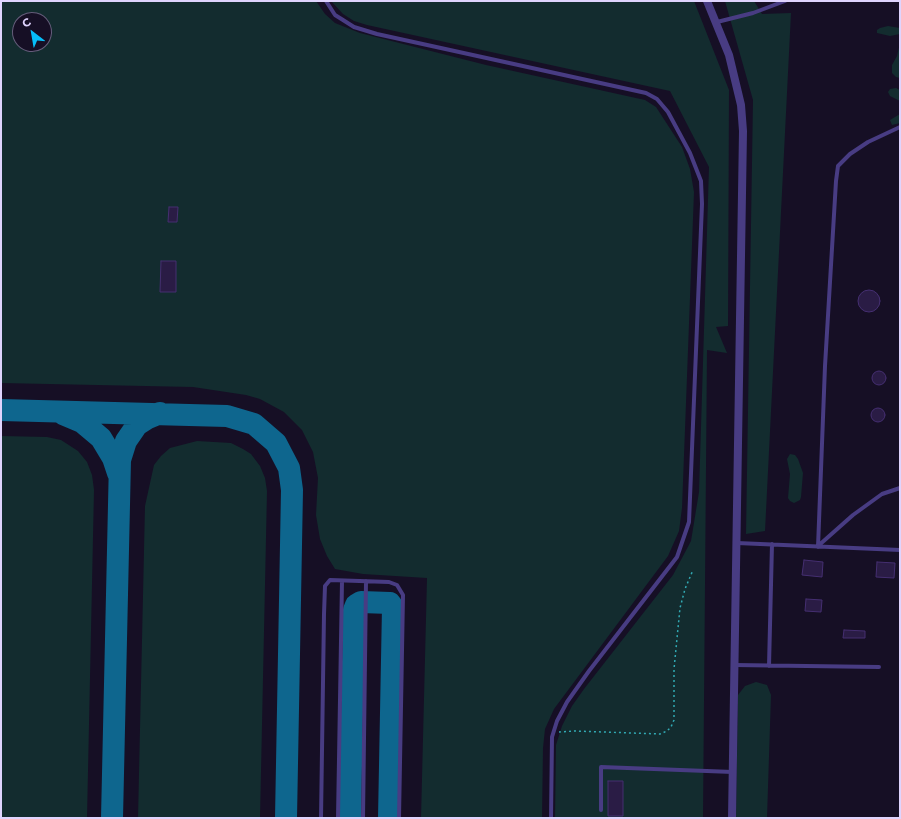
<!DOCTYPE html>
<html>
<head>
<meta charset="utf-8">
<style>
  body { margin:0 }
  #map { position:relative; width:901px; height:819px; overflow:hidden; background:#160f25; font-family:Montserrat,sans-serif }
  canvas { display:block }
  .frame { position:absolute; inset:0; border:2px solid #dfd4fe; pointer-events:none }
  .north { position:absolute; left:12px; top:12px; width:40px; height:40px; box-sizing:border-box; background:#160f25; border:1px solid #665e7c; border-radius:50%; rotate:329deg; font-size:11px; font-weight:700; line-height:16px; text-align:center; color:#dfd4fe }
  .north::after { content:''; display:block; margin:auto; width:14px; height:18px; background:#06bef8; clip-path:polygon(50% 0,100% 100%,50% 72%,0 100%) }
</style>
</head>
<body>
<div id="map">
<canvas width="901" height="819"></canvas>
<div class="frame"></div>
<div class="north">С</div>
</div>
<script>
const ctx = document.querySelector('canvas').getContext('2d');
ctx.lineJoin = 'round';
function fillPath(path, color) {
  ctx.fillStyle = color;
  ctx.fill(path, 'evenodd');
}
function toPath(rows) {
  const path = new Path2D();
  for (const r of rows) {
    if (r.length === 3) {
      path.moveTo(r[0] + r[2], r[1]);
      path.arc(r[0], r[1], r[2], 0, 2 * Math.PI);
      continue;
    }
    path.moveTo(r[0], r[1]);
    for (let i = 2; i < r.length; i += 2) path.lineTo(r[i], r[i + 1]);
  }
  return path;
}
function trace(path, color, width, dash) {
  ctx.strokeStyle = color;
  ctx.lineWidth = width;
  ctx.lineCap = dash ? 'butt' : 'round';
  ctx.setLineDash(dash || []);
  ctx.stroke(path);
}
const green = toPath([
  [1,1,316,1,325,14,335,23,360,33,486,65,645,100,656,107,682,147,690,169,694,192,682,508,679,531,668,556,554,709,545,729,543,748,542,818,421,818,427,578,363,574,335,569,327,556,320,539,316,515,318,478,313,452,302,430,284,412,260,399,246,395,193,387,1,383],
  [20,20,44,20,44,44,20,44],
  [331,1,694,1,729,90,728,326,716,327,727,353,707,350,703,818,555,818,556,745,562,726,572,706,584,689,673,575,691,541,699,492,709,167,670,91,367,25,354,21,343,14],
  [725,1,754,1,762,14,791,13,765,531,746,534,753,100],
  [888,26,900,28,900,34,890,36,877,33,877,30,880,28],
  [900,43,900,78,896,77,892,73,892,65,897,56],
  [896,88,900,90,900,101,890,96,888,92,890,89],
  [900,114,900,123,892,125,890,120],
  [1,436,47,437,61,440,78,451,87,462,92,475,94,490,87,818,1,818],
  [197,441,231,443,243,449,251,454,260,466,265,478,267,491,260,818,138,818,145,506,154,465,161,456,170,448],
  [790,454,795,455,798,459,803,473,801,497,800,500,794,503,790,501,788,498,790,474,787,459],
  [756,682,767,685,771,695,767,818,736,818,738,695,745,686]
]);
const taxiway = toPath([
  [1,410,227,416,254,424,276,443,289,468,292,490,286,818],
  [63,414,82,422,101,438,113,458,118,473],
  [112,818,120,460,126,441,137,425,148,418,160,413],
  [350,818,354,610,356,605,361,602,390,603,393,607,389,818]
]);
const building = toPath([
  [169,207,178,207,177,222,168,222,169,207],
  [161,261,176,261,176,292,160,292,161,261],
  [869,301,11],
  [879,378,7],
  [878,415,7],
  [804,560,823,562,822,577,802,575,804,560],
  [877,562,895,563,894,578,876,577,877,562],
  [806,599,822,600,821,612,805,611,806,599],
  [844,630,865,631,865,638,843,638,844,630],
  [608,781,623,781,623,816,608,816,608,781]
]);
const path = toPath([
  [559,732,575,731,660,734,667,731,671,727,674,720,674,669,680,608,685,589,693,570]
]);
const lane = toPath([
  [326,1,335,15,343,20,354,27,377,34,646,93,657,99,668,112,690,153,701,181,702,204,689,522,677,557,589,671,567,702,557,721,552,737,551,818],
  [717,22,753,13,785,1],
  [737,543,900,550],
  [818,546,853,515,882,494,900,488],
  [818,547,825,366,836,181,838,166,850,154,868,142,900,127],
  [734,665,879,667],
  [769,666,772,544],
  [601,810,601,767,733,772],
  [321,818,324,614,325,586,330,580,389,582,397,585,403,595,399,818],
  [338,818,342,581],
  [363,818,366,581]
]);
const street = toPath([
  [707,1,729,55,741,105,743,131,732,818]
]);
fillPath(green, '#132c2f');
trace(taxiway, '#0e668e', 22);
fillPath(building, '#2a1c45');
trace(building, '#452f71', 1);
trace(path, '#32aab4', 1.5, [2, 3]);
trace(lane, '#483c83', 4);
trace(street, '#483c83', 8);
</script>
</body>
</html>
